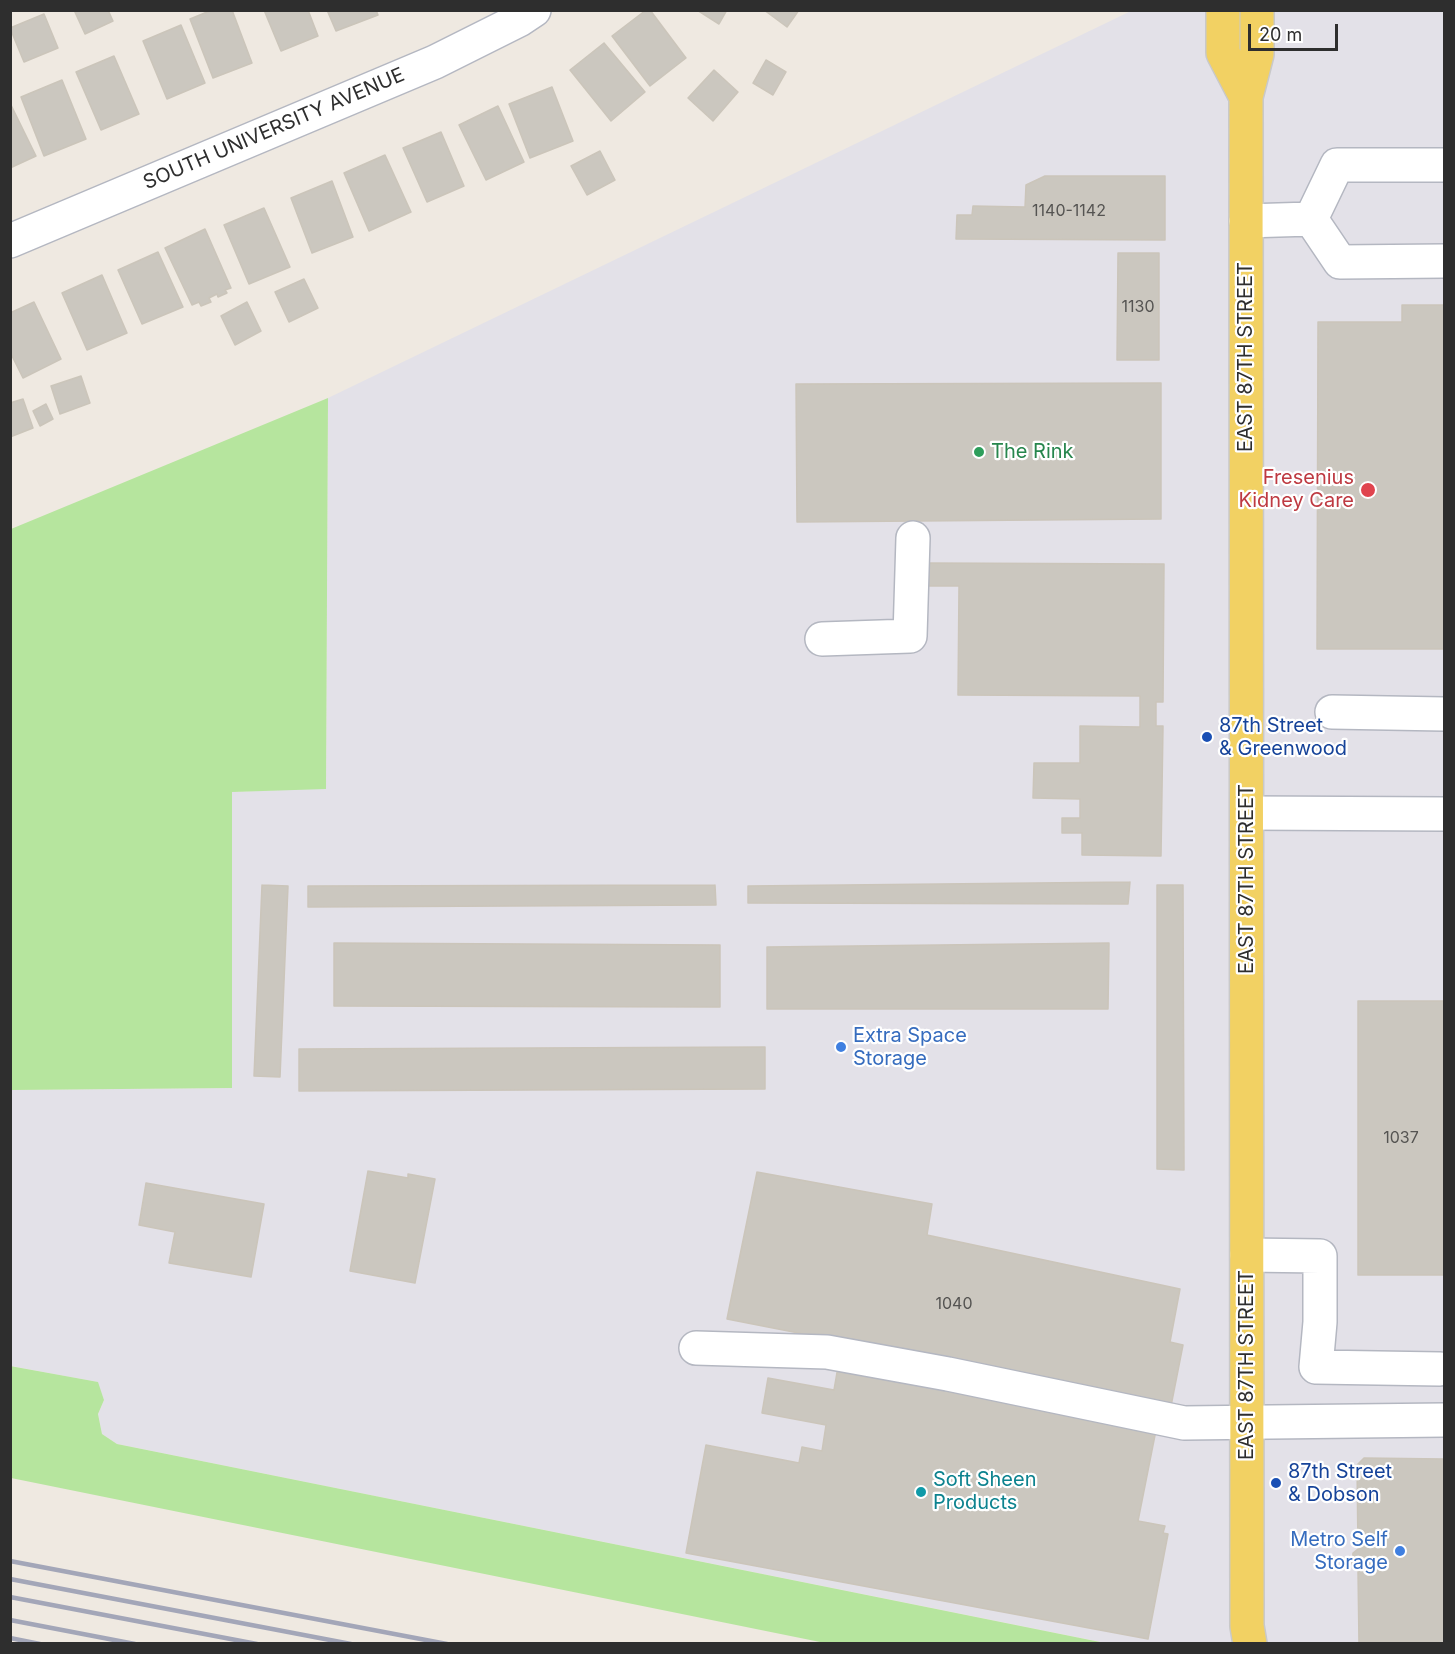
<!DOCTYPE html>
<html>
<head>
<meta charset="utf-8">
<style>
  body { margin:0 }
  #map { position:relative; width:1455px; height:1654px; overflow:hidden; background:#efe9e1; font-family:Inter,sans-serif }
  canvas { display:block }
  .frame { position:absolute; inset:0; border:12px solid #2e2e2e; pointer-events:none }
  .scale { position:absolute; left:1248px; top:24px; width:90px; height:27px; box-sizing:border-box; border:3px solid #2e2e2e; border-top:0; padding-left:8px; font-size:18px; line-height:21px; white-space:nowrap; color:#2e2e2e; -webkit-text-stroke:4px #fff; paint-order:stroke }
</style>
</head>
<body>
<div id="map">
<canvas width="1455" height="1654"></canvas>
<div class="frame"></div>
<div class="scale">20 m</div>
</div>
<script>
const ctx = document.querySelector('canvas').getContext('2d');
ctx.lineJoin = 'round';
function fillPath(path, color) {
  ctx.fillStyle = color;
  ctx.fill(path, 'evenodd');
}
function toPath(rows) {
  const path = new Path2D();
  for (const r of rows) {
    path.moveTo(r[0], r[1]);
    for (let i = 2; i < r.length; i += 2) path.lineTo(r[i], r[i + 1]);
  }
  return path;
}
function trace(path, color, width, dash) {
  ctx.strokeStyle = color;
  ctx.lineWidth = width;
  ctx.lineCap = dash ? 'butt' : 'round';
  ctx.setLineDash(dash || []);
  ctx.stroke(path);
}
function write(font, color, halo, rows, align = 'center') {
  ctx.font = font + ' Inter,sans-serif';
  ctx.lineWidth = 4.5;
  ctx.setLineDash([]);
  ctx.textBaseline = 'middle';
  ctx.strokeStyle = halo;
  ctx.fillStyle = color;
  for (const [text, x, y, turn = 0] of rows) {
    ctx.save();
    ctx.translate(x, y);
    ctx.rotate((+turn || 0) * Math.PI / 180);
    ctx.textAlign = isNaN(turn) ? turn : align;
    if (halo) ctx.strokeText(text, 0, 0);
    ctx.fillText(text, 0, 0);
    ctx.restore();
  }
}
const industrial = toPath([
  [1131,11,1444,11,1444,1643,1106,1643,117,1444,102,1434,98,1414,104,1400,97,1382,11,1366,10,1090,231,1088,232,792,326,788,328,398]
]);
const green = toPath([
  [328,398,326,789,232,792,232,1088,11,1090,11,529],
  [10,1366,98,1382,104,1400,98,1414,102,1434,117,1444,1105,1643,825,1643,11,1478]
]);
const building = toPath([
  [74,10,108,10,113,21,85,34,74,10],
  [212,10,232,10,252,63,213,78,190,19,212,10],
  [264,10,308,10,318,36,281,51,264,10],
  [327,10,376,10,378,15,336,31,327,10],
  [646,10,650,10,686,58,650,86,612,36,646,10],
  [697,10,727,10,719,24,697,10],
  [764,10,799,10,787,27,764,10],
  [44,14,58,48,24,62,10,28,44,14],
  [181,25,205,83,167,99,143,41,181,25],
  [604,43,645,92,611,121,570,70,604,43],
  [114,56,139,114,101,130,76,72,114,56],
  [766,60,786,72,773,95,753,83,766,60],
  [714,70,738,92,713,121,688,98,714,70],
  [62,80,86,139,44,156,21,97,62,80],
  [552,87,573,141,530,158,509,104,552,87],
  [10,103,36,156,10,168,10,103],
  [498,106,524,162,486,180,459,125,498,106],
  [441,132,464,186,427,202,403,148,441,132],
  [600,151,615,180,587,195,571,166,600,151],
  [385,155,411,212,369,231,344,173,385,155],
  [1045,176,1165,176,1165,240,956,239,957,215,972,215,973,206,1025,207,1026,185,1045,176],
  [332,181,353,237,312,253,291,198,332,181],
  [264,208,290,267,249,284,224,225,264,208],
  [205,229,231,288,225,290,227,293,218,297,217,294,209,298,211,302,201,306,199,302,192,305,165,248,205,229],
  [158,252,183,307,142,324,118,270,158,252],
  [1118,253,1159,253,1159,360,1117,360,1118,253],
  [102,275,127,333,87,350,62,293,102,275],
  [304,279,318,308,289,322,275,292,304,279],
  [34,302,61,359,23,378,10,352,10,313,34,302],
  [247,302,261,331,235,345,221,316,247,302],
  [1402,305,1444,305,1444,649,1317,649,1318,322,1402,322,1402,305],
  [81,376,90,403,60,414,51,386,81,376],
  [1161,383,1161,519,797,522,796,384,1161,383],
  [23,399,33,428,10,437,10,403,23,399],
  [46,404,53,419,40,426,33,411,46,404],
  [926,563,1164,564,1163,702,1156,702,1156,726,1163,726,1161,856,1082,855,1082,833,1062,833,1062,818,1080,818,1080,799,1033,798,1034,763,1080,763,1080,726,1140,727,1140,696,958,695,959,586,926,586,926,563],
  [1130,882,1128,904,748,903,748,886,1130,882],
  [262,885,288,886,280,1077,254,1076,262,885],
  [715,885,716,905,308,907,308,886,715,885],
  [1157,885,1183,885,1184,1170,1157,1169,1157,885],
  [334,943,720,945,720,1007,334,1006,334,943],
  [1109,943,1108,1009,767,1009,767,947,1109,943],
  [1358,1001,1444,1001,1444,1275,1358,1275,1358,1001],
  [765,1047,765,1089,299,1091,299,1049,765,1047],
  [368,1171,408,1178,408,1174,435,1179,415,1283,350,1271,368,1171],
  [757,1172,932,1204,927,1235,1180,1289,1170,1342,1183,1345,1171,1406,727,1319,757,1172],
  [146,1183,264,1204,251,1277,169,1263,175,1232,139,1225,146,1183],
  [838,1367,1157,1425,1138,1521,1165,1526,1163,1533,1168,1534,1148,1639,686,1553,706,1445,799,1463,802,1447,822,1451,826,1425,762,1413,768,1378,834,1390,838,1367],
  [1364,1458,1444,1459,1444,1644,1359,1644,1358,1571,1353,1568,1352,1564,1353,1553,1358,1549,1357,1465,1364,1458]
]);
const minor = toPath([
  [1311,219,1340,262,1444,261],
  [1246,221,1311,219,1337,165,1444,165],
  [10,241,435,62,519,20,534,10],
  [822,639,910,636,913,538],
  [1332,712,1444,714],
  [1247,813,1444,814],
  [1247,1255,1320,1256,1320,1322,1316,1367,1440,1369],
  [696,1348,827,1352,948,1374,1184,1423,1444,1420]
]);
const major = toPath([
  [1223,10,1223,53,1246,97],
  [1250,1644,1247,1626,1246,97,1257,54,1257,10]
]);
const rail = toPath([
  [10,1561,447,1644],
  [10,1579,351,1644],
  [10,1597,257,1644],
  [10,1620,135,1644],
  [10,1638,40,1644]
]);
const markers = [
  [979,452,6,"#2e9e5b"],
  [1368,490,8,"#e0444e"],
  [1207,737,6,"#1a4fb4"],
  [841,1047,6,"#3f7fe0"],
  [1276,1483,6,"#1a4fb4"],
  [921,1492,6,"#0f9aa8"],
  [1400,1551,6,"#3f7fe0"]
];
const numberNames = [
  ["1140-1142",1069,211],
  ["1130",1138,307],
  ["1037",1401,1138],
  ["1040",954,1304]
];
const streetNames = [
  ["SOUTH UNIVERSITY AVENUE",274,129,-23],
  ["EAST 87TH STREET",1246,357,-90],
  ["EAST 87TH STREET",1247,879,-90],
  ["EAST 87TH STREET",1247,1365,-90]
];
const leisureNames = [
  ["The Rink",991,452]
];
const healthNames = [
  ["Fresenius",1354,478],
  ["Kidney Care",1354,501]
];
const transitNames = [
  ["87th Street",1219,726],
  ["& Greenwood",1219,749],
  ["87th Street",1288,1472],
  ["& Dobson",1288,1495]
];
const shopNames = [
  ["Extra Space",853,1036],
  ["Storage",853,1059],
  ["Metro Self",1388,1540,"right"],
  ["Storage",1388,1563,"right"]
];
const cultureNames = [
  ["Soft Sheen",933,1480],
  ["Products",933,1503]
];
fillPath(industrial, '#e3e1e8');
fillPath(green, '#b6e59e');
fillPath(building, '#cbc7bf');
trace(building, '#cbc5ba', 1.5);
trace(minor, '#b4b7c1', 36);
trace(major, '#c9c9c9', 36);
trace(minor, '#fff', 33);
trace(major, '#f2d163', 33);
trace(rail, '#a3a6b8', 4.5);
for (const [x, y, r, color] of markers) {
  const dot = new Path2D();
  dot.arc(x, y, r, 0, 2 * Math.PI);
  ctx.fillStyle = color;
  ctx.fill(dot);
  trace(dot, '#fff', 2);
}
write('16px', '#555452', null, numberNames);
write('20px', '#2e2e2e', '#fff', streetNames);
write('20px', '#27864d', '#fff', leisureNames, 'left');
write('20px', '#be3a42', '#fff', healthNames, 'right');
write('20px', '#164399', '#fff', transitNames, 'left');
write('20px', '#366cbe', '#fff', shopNames, 'left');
write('20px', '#0d838f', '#fff', cultureNames, 'left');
</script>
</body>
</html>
